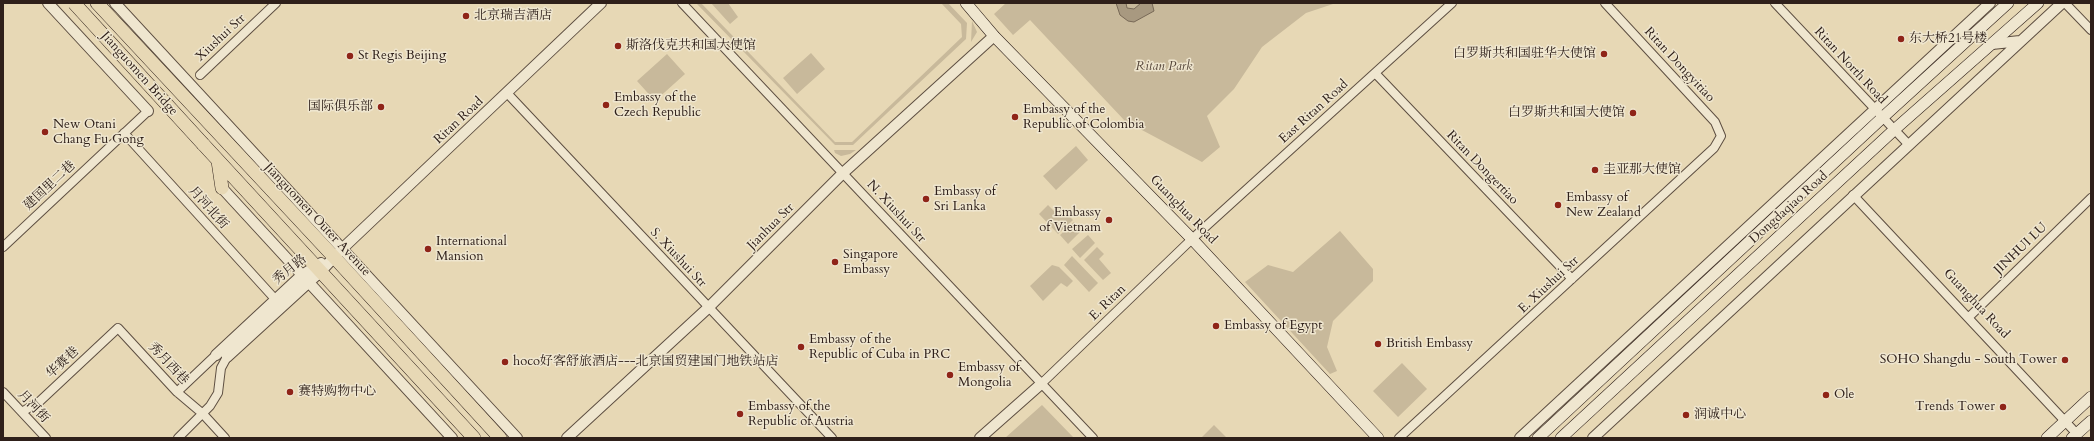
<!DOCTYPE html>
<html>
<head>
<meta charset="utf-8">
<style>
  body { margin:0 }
  #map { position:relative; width:2094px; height:441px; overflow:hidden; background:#e7d8b5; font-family:Cardo,serif }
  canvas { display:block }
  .frame { position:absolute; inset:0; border:4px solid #2f201a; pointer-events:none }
</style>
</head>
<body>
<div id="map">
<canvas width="2094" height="441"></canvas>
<div class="frame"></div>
</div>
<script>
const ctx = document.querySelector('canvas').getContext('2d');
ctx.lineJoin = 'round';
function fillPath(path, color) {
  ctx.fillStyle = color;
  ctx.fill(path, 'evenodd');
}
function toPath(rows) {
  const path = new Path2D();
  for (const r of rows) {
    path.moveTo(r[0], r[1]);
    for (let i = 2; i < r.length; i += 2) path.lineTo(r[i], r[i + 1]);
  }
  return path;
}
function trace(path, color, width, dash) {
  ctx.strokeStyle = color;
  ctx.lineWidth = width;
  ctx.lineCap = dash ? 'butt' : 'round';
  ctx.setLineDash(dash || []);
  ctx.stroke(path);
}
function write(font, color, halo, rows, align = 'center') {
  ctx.font = font + ' Cardo,"Noto Serif SC",serif';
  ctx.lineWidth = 3;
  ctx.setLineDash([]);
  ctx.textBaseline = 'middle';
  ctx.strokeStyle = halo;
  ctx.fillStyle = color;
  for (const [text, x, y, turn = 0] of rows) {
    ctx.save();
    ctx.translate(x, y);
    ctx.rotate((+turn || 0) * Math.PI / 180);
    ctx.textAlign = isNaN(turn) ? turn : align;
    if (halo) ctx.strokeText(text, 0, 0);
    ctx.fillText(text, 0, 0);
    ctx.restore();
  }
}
const green = toPath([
  [696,3,701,3,835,142,852,142,962,37,961,24,941,3,948,3,967,23,966,39,853,145,835,145],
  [711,3,728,3,738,17,730,24],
  [1006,3,1336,3,1306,13,1262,47,1234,89,1207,116,1220,147,1202,162,1125,121,1030,20,1013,35,994,14],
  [972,21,977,32,971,42],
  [811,53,825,69,797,94,783,78],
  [667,54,685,74,655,101,637,81],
  [1076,146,1088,160,1056,190,1043,176],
  [834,150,856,150,850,154,841,156,835,153],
  [1048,205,1060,217,1065,212,1073,220,1058,234,1039,214],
  [1074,222,1082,230,1068,244,1060,235],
  [1340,231,1373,269,1373,281,1333,321,1327,347,1337,371,1330,374,1245,282,1268,265,1293,272],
  [1088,235,1095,243,1080,258,1072,249],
  [1097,247,1104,254,1099,259,1111,273,1103,280,1084,260],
  [1072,256,1098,283,1089,292,1064,265],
  [1052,265,1059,267,1073,281,1067,287,1061,283,1043,301,1030,286],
  [1402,363,1427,389,1398,417,1373,391],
  [1042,405,1074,438,1005,438],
  [1214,425,1227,438,1201,438]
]);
const water = toPath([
  [1116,3,1126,3,1127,8,1134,9,1141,3,1152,3,1154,11,1134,22,1128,21,1120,15,1116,3]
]);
const minor = toPath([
  [682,3,1093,438],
  [1775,3,1908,144],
  [2065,3,2091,30],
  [1375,73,1572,279],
  [200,75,276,3],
  [507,93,832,438],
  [124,133,275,299],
  [1853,195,2077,434],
  [3,247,148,111],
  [1969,317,2091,198],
  [1041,384,1192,239,1452,3],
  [3,392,46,438],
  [177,392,216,355],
  [22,412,40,401,118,328,177,392,203,414,225,438],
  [178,438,210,406,218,393,221,368,227,357],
  [1399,438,1714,148,1721,136,1715,122,1605,3]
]);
const tertiary = toPath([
  [48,3,148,111],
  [115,3,517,438],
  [1992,44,2020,41],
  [222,188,452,438],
  [216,355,302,275,321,263],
  [227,357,320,272,343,248,601,3],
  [567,438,708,308,843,173,994,36],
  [980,438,1041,384],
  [1520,438,1990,3],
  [1593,438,2062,3]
]);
const secondary = toPath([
  [966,3,994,36,1192,239,1378,438],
  [1538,438,1882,118,2008,3],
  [1561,438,1894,130,2038,3],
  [2047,438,2091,397],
  [2072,438,2091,421]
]);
const trunk = toPath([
  [97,3,334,257,500,438],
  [203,144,474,438],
  [218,161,222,188]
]);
const trunkBridge = toPath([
  [74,3,203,144]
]);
const markers = [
  [466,16,4,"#8f2418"],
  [1901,39,4,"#8f2418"],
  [618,46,4,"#8f2418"],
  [1604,54,4,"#8f2418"],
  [350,56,4,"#8f2418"],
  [606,105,4,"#8f2418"],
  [381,107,4,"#8f2418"],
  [1633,113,4,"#8f2418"],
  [1015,117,4,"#8f2418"],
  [45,132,4,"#8f2418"],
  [1595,170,4,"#8f2418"],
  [926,199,4,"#8f2418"],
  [1558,205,4,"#8f2418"],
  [1109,220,4,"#8f2418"],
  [428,249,4,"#8f2418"],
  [835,262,4,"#8f2418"],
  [1216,326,4,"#8f2418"],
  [1378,344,4,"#8f2418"],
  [801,347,4,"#8f2418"],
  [2065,360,4,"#8f2418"],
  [505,362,4,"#8f2418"],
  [950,375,4,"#8f2418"],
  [290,392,4,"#8f2418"],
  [1826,395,4,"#8f2418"],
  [2003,407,4,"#8f2418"],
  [740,414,4,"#8f2418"],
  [1686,415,4,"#8f2418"]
];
const poiNames = [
  ["北京瑞吉酒店",474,16],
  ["东大桥21号楼",1909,39],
  ["斯洛伐克共和国大使馆",626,46],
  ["白罗斯共和国驻华大使馆",1596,54,"right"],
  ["St Regis Beijing",358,56],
  ["Embassy of the",614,98],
  ["Czech Republic",614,113],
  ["国际俱乐部",373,107,"right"],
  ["Embassy of the",1023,110],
  ["Republic of Colombia",1023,125],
  ["白罗斯共和国大使馆",1625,113,"right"],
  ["New Otani",53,125],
  ["Chang Fu Gong",53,140],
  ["圭亚那大使馆",1603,170],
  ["Embassy of",934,192],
  ["Sri Lanka",934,207],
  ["Embassy of",1566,198],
  ["New Zealand",1566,213],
  ["Embassy",1101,213,"right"],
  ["of Vietnam",1101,228,"right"],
  ["International",436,242],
  ["Mansion",436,257],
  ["Singapore",843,255],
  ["Embassy",843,270],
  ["Embassy of Egypt",1224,326],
  ["Embassy of the",809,340],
  ["Republic of Cuba in PRC",809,355],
  ["British Embassy",1386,344],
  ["SOHO Shangdu - South Tower",2057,360,"right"],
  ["hoco好客舒旅酒店---北京国贸建国门地铁站店",513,362],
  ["Embassy of",958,368],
  ["Mongolia",958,383],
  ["赛特购物中心",298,392],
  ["Ole",1834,395],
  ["Embassy of the",748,407],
  ["Republic of Austria",748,422],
  ["Trends Tower",1995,407,"right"],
  ["润诚中心",1694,415]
];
const streetNames = [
  ["Xiushui Str",221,38,-43],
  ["Ritan Dongyitiao",1679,65,47],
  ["Ritan North Road",1850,66,47],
  ["Jianguomen Bridge",139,74,48],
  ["East Ritan Road",1314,112,-42],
  ["Ritan Road",459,121,-43],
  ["Ritan Dongertiao",1482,168,46],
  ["建国里二巷",50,186,-43],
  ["月河北街",208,208,48],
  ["Dongdaqiao Road",1789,208,-42],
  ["Guanghua Road",1183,210,46],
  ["N. Xiushui Str",896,212,47],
  ["Jianguomen Outer Avenue",317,220,47],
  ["Jianhua Str",771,227,-45],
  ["JINHUI LU",2021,249,-44],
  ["S. Xiushui Str",678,258,47],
  ["秀月路",290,270,-39],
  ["E. Xiushui Str",1549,285,-43],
  ["E. Ritan",1108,303,-44],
  ["Guanghua Road",1976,304,47],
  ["华赛巷",63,363,-43],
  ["秀月西巷",168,364,47],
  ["月河街",33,407,47]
];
const parkNames = [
  ["Ritan Park",1164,67]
];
fillPath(green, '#c8b99b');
fillPath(water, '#a89980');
trace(water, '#786957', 1);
trace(minor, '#5d4e41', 10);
trace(tertiary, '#5d4e41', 12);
trace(secondary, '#2f201a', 12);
trace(trunk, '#2f201a', 14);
trace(minor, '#efe6cf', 8);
trace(tertiary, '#efe6cf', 10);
trace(secondary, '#efe6cf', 11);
trace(trunk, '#e7d8b5', 13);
trace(trunkBridge, '#2f201a', 14, []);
trace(trunkBridge, '#e7d8b5', 13);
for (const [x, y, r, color] of markers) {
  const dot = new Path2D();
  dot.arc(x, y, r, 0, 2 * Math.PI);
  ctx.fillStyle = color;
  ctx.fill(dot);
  trace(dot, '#efe6cf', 1.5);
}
write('13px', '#2f201a', '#efe6cf', poiNames, 'left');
write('13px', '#2f201a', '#efe6cf', streetNames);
write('italic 13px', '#55463a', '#efe6cf', parkNames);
</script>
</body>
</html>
